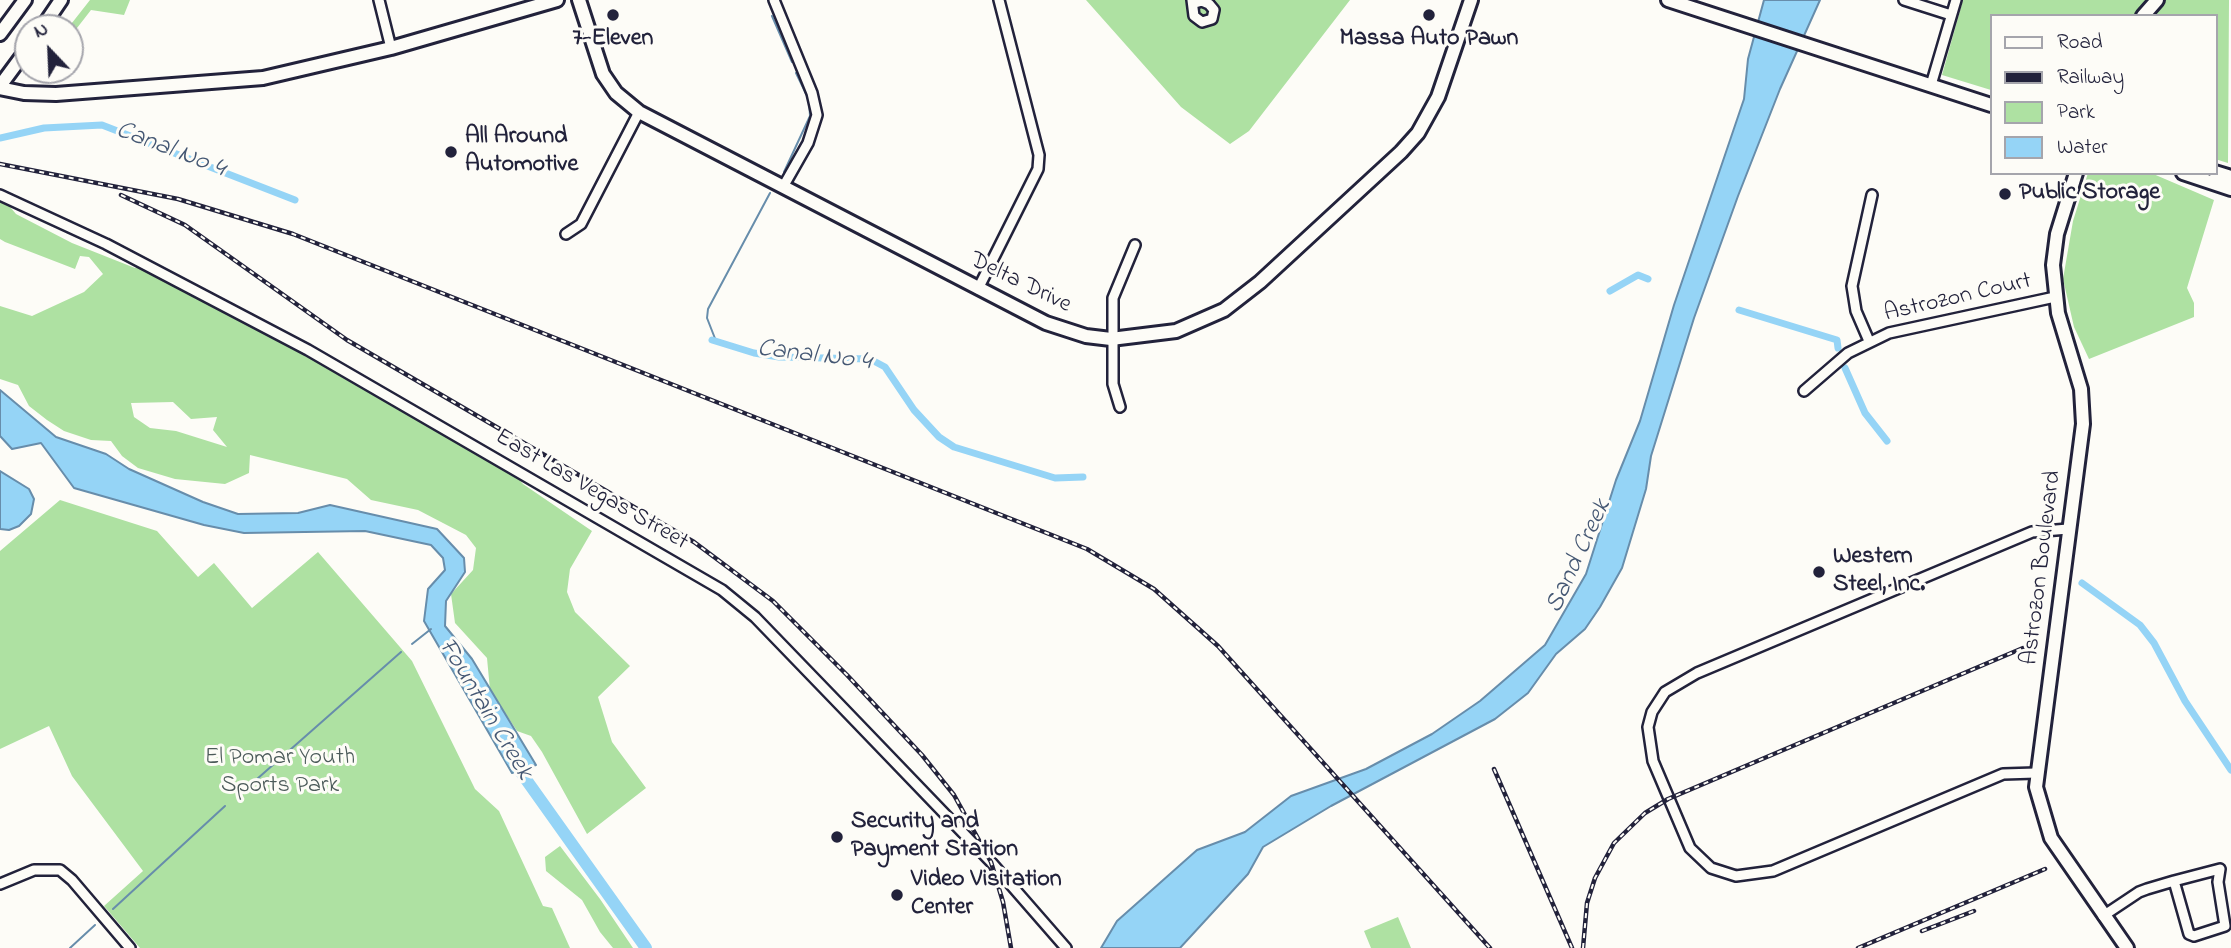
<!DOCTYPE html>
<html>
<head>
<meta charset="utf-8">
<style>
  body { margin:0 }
  #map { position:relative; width:2231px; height:948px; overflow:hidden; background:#fdfcf7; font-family:"Indie Flower",sans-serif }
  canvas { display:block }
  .legend { position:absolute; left:1990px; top:14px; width:228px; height:161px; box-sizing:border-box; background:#fdfcf7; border:2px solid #a5a5ac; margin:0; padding:9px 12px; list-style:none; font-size:21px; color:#22223b }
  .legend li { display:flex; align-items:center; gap:14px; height:35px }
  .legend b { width:35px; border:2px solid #a5a5ac }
  .north { position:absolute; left:14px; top:14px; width:70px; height:70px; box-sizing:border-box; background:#fdfcf7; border:2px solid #a5a5ac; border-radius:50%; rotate:337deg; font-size:19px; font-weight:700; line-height:28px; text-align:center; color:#22223b }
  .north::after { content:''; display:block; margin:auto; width:24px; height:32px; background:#22223b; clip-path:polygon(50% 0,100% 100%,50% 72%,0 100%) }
</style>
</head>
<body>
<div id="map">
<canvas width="2231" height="948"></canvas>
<ul class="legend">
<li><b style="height:9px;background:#fdfcf7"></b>Road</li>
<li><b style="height:9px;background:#22223b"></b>Railway</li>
<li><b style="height:19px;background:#aee1a2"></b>Park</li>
<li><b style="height:19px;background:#95d4f6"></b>Water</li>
</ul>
<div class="north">N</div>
</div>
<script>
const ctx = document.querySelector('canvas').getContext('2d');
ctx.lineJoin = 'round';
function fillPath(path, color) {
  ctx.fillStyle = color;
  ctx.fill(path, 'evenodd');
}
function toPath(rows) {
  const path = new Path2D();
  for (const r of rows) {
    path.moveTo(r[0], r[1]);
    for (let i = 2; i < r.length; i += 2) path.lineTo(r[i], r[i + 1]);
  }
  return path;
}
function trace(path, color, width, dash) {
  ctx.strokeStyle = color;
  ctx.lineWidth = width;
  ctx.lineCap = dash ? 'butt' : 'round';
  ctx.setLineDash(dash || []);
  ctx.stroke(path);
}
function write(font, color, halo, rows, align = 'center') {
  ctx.font = font + ' "Indie Flower",sans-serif';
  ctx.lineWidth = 6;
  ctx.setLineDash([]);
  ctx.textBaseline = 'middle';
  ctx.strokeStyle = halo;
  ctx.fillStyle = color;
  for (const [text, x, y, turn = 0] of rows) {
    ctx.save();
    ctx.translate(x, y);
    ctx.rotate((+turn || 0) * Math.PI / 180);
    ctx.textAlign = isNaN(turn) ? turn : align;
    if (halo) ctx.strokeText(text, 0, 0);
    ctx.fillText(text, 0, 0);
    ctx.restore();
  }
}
const green = toPath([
  [90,0,130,0,124,15,91,10,70,37,68,28],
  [1086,0,1350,0,1249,131,1230,144,1181,107],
  [1963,0,2229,0,2228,163,2215,159,2215,16,1991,16,1991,90,1942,75],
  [2088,173,2151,173,2214,200,2187,288,2194,303,2194,317,2089,359,2074,327,2063,279,2073,221],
  [0,195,16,214,72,243,135,268,144,264,504,462,523,484,592,531,570,569,567,592,575,612,630,666,598,697,612,742,646,788,587,834,542,752,531,736,517,731,490,690,487,658,455,623,451,594,473,570,476,548,466,535,418,510,371,500,347,479,250,455,249,473,225,484,175,479,138,468,122,456,111,441,91,440,64,431,47,420,29,406,18,385,0,379,0,306,32,316,84,292,103,274,89,257,80,256,75,269,5,242,0,239],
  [173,402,191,419,217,417,213,430,227,447,176,431,150,428,134,417,131,403],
  [60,500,157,531,198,577,214,563,252,608,318,552,412,661,475,789,499,811,543,906,552,908,570,948,140,948,104,906,143,871,72,776,49,726,0,749,0,551],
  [560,846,600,899,633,948,613,948,600,932,582,900,546,871,545,857],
  [1398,917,1411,948,1371,948,1364,931]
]);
const water = toPath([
  [1764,0,1820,0,1780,89,1738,196,1694,318,1651,456,1646,489,1622,568,1600,607,1585,629,1556,654,1528,693,1495,719,1331,806,1263,847,1248,874,1180,948,1101,948,1117,921,1197,850,1245,832,1291,796,1366,769,1432,734,1480,701,1545,645,1586,574,1616,480,1640,421,1674,305,1744,99,1748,59,1764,0],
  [0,390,56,437,106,454,129,469,203,502,238,514,298,513,330,505,437,529,464,558,465,572,446,601,445,626,472,659,536,765,512,773,424,621,428,589,445,570,443,558,431,545,365,531,244,533,204,525,74,488,41,443,12,449,0,436,0,390],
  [0,471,29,489,34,499,31,514,19,526,9,530,0,529,0,471]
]);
const stream = toPath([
  [772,16,792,62],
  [784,172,810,116,809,100,796,73],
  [716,341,707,318,708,309,770,193],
  [412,644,431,629],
  [240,794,401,652],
  [113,909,225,806],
  [70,948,95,925]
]);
const canal = toPath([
  [0,138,44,128,102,125,295,200],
  [1610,291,1638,275,1648,279],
  [1739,310,1837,340,1838,348],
  [712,340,754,353,779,357,870,359,885,367,914,410,939,437,954,447,1055,478,1083,477],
  [1845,368,1865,413,1887,441],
  [2082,583,2140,625,2154,643,2185,701,2231,770]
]);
const river = toPath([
  [510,757,646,948]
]);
const minor = toPath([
  [379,0,391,48],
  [774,0,812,93,817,115,808,143,783,187],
  [1192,0,1194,16,1202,22,1212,19,1214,10,1209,4,1202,1,1195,3],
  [1904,0,1951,15],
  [1931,85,1956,0],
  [0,195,106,244,308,350,722,590,755,617,840,705,991,862,1066,948],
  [566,234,581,224,639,112],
  [978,289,1038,169,1039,155,999,0],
  [1869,341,1856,311,1852,286,1872,195],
  [1804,391,1848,353,1889,333,2055,297],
  [1120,407,1113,384,1113,298,1135,245],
  [2036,773,2003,774,1773,871,1736,876,1711,868,1690,848,1653,761,1648,727,1652,712,1665,692,1697,673,2032,532,2068,529],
  [0,884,34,870,60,870,72,880,130,948],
  [2103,916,2139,892,2147,889,2174,881,2220,869,2218,882,2225,926,2194,936,2189,934,2174,881]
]);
const major = toPath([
  [579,0,603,74,616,93,639,112,1046,323,1086,336,1111,339,1176,331,1224,310,1260,282,1401,152,1418,133,1438,97,1471,0],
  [1668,0,1991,105],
  [2143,16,2157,0],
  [42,28,61,0],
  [0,34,25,0],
  [0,86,28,48],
  [0,88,24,93,56,94,263,78,391,48,557,0],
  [2215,172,2231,177],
  [2076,173,2057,234,2053,265,2058,313,2081,389,2083,424,2036,787,2051,838,2127,948],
  [2183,173,2231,189]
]);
const rail = toPath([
  [0,164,178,199,293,234,1087,549,1154,589,1218,646,1490,948],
  [121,195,185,225,347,340,694,542,773,601,847,675,922,755,954,795,991,862,1003,902,1011,948],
  [1494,769,1572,948],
  [1922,931,1974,911],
  [1583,948,1587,903,1595,878,1614,843,1645,813,1668,799,2023,648],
  [1858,948,2045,869]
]);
const markers = [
  [613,15,7,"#22223b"],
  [1429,15,7,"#22223b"],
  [451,152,7,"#22223b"],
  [2005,194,7,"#22223b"],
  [1819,572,7,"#22223b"],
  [837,837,7,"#22223b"],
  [897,895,7,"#22223b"]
];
const poiNames = [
  ["7-Eleven",613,40,"center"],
  ["Massa Auto Pawn",1429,40,"center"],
  ["All Around",465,138],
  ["Automotive",465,166],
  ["Public Storage",2019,194],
  ["Western",1833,558],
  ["Steel, Inc.",1833,586],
  ["Security and",851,823],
  ["Payment Station",851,851],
  ["Video Visitation",911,881],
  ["Center",911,909]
];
const streetNames = [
  ["Delta Drive",1020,284,26],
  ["Astrozon Court",1958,299,-13],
  ["East Las Vegas Street",591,491,30],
  ["Astrozon Boulevard",2043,568,-83]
];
const parkNames = [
  ["El Pomar Youth",280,759],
  ["Sports Park",280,787]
];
const waterNames = [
  ["Canal No 4",170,151,21],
  ["Canal No 4",814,357,7],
  ["Sand Creek",1580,557,-65],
  ["Fountain Creek",484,710,59]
];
fillPath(green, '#aee1a2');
fillPath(water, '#95d4f6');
trace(water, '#678dab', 2);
trace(stream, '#678dab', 2);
trace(canal, '#95d4f6', 7);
trace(river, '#95d4f6', 12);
trace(minor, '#22223b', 14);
trace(major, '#22223b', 18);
trace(minor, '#fdfcf7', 9);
trace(major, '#fdfcf7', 12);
trace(rail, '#22223b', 4.5);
trace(rail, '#fdfcf7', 2, [5]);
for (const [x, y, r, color] of markers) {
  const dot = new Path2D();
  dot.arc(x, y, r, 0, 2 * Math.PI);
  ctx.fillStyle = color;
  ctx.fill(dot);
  trace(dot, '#fdfcf7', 2.5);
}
write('bold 24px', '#22223b', '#fdfcf7', poiNames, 'left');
write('24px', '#22223b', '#fdfcf7', streetNames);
write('24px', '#4c5b5a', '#fdfcf7', parkNames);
write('italic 26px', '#445773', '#fdfcf7', waterNames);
</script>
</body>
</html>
